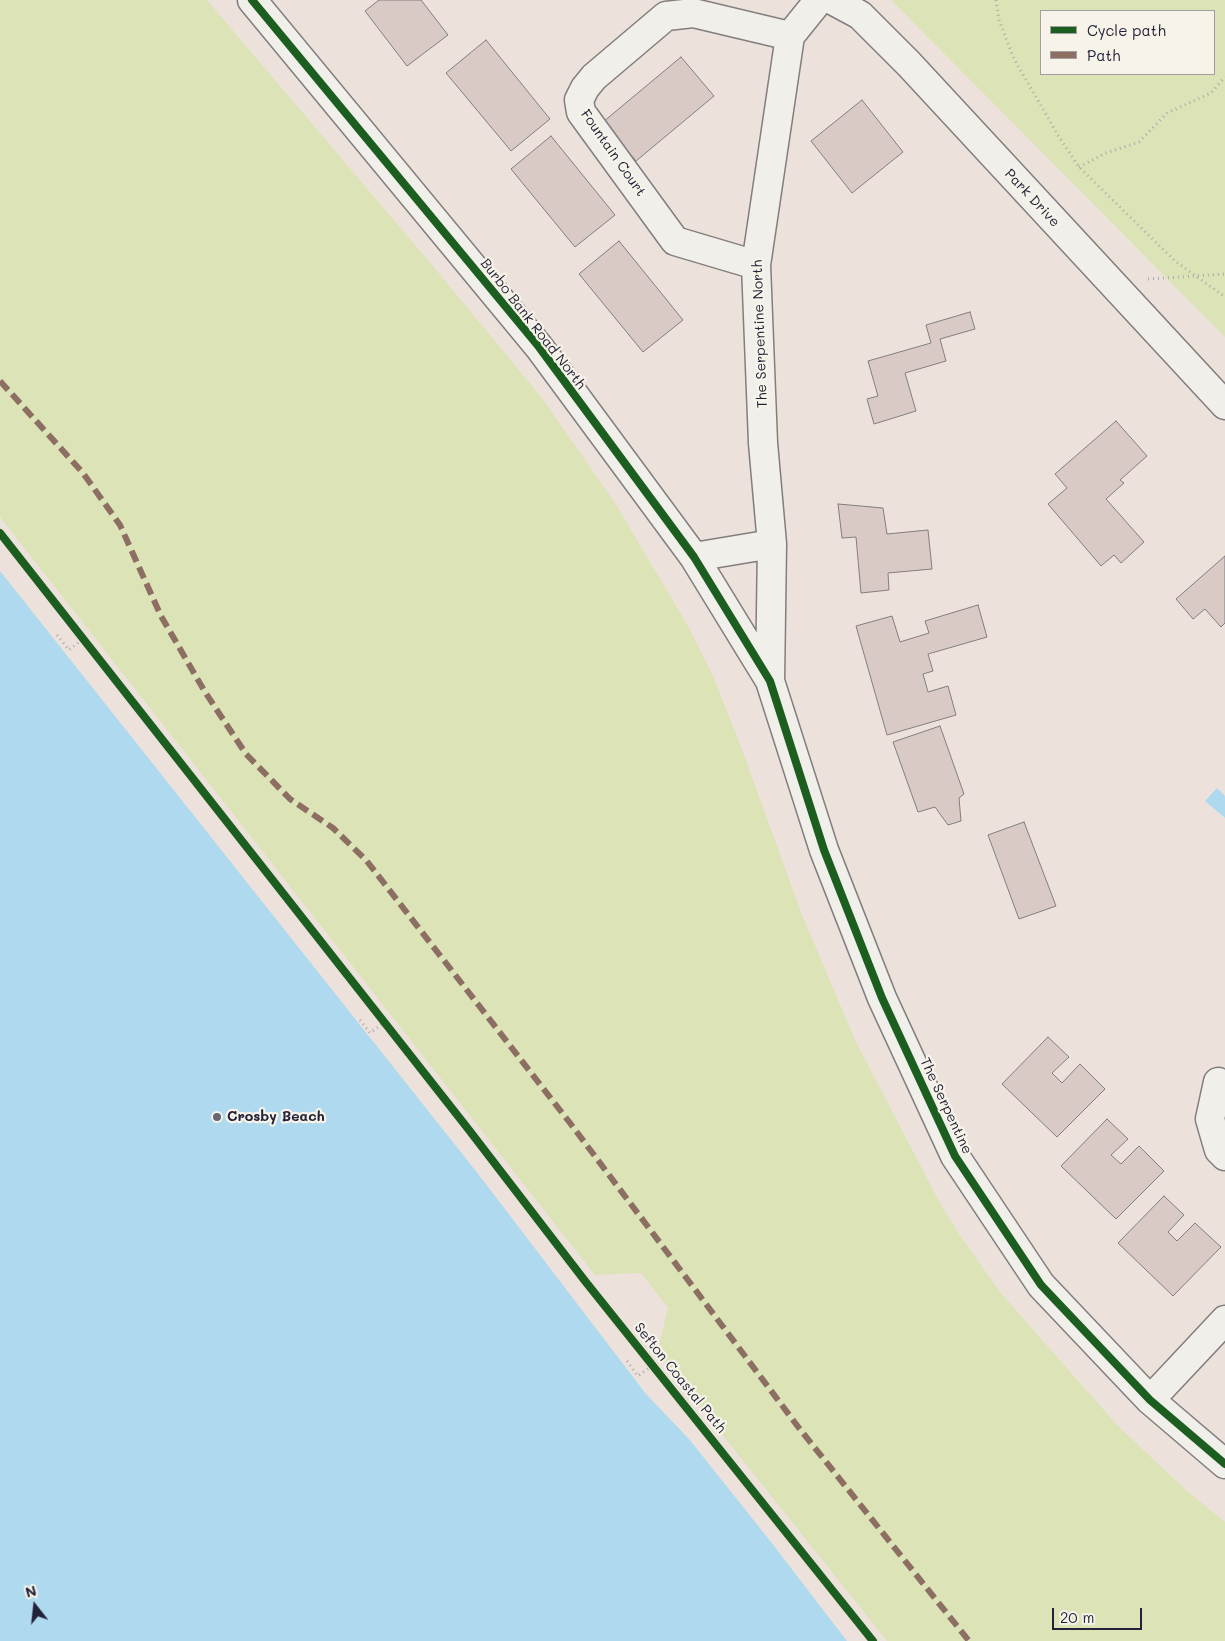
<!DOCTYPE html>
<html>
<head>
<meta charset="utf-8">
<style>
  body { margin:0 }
  #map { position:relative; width:1225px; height:1641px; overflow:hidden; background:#ede2db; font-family:Mali,sans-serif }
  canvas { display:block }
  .legend { position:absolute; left:1040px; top:10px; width:175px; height:65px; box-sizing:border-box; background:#f7f3e8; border:1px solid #a29fa3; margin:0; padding:6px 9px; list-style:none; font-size:15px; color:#22223b }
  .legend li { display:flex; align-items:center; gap:10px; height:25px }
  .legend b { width:25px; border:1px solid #a29fa3 }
  .north { position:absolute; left:10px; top:1581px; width:50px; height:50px; -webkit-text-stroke:4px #f7f3e8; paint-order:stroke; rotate:344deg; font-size:14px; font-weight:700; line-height:20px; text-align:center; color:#22223b }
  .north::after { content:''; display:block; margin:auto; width:18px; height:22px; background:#22223b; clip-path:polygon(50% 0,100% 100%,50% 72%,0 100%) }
  .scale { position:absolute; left:1052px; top:1608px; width:90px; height:22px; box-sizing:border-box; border:2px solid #22223b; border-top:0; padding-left:6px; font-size:15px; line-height:18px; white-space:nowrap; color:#22223b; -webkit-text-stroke:4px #f7f3e8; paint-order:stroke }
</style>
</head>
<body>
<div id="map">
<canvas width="1225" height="1641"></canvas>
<ul class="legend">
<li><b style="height:6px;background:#1b5e20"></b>Cycle path</li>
<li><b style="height:6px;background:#8d6e63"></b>Path</li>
</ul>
<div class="north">N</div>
<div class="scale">20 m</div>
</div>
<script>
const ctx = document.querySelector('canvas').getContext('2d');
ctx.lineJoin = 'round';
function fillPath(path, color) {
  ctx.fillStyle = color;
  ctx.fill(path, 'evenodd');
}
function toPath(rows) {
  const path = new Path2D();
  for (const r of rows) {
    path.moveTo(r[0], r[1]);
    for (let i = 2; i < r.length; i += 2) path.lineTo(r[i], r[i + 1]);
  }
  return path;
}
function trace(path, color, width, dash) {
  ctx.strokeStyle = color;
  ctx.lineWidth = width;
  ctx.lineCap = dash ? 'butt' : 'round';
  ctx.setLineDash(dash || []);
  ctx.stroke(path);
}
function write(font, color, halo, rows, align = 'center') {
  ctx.font = font + ' Mali,sans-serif';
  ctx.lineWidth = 4.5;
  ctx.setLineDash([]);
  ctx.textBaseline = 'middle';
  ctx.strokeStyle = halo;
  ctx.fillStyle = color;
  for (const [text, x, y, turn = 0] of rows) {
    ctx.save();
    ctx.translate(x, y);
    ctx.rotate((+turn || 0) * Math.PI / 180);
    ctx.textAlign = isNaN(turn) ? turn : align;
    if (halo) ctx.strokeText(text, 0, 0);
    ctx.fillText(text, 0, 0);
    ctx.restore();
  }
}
const green = toPath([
  [0,0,207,0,432,265,542,398,615,503,688,626,714,678,744,755,802,915,855,1040,941,1205,959,1234,1000,1292,1117,1425,1187,1491,1225,1522,1225,1641,887,1641,657,1353,668,1308,641,1273,595,1275,0,517],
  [891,0,1225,0,1225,337],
  [1214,11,1214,74,1041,74,1041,11]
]);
const water = toPath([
  [0,571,479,1175,646,1394,689,1439,771,1542,847,1641,0,1641],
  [1217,788,1225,796,1225,818,1205,801]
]);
const building = toPath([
  [379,0,421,0,448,35,407,66,365,11,379,0],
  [486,40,550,119,511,151,446,73,486,40],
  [681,57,714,96,636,161,603,122,681,57],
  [862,100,903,152,852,193,811,141,862,100],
  [551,136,615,215,575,247,511,169,551,136],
  [619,241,683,320,643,352,579,274,619,241],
  [970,312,975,329,940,339,946,361,905,373,916,411,874,424,867,399,878,396,868,361,931,343,926,325,970,312],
  [1116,421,1147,456,1120,480,1124,483,1106,499,1144,542,1121,563,1114,555,1101,566,1048,504,1067,488,1055,474,1116,421],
  [838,504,883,508,887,534,928,530,932,569,888,573,889,590,861,593,856,537,842,538,838,504],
  [1225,556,1225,623,1221,627,1205,609,1193,619,1176,599,1225,556],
  [978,605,987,637,928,654,933,671,923,674,928,692,948,686,956,715,887,735,856,626,892,616,900,642,929,633,925,621,978,605],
  [940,726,964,794,959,798,961,821,948,825,935,807,918,812,893,742,940,726],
  [1024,822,1056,906,1019,919,988,835,1024,822],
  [1048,1037,1069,1057,1052,1073,1062,1083,1080,1064,1105,1089,1057,1137,1002,1084,1048,1037],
  [1107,1119,1128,1139,1111,1155,1121,1164,1139,1146,1164,1171,1116,1219,1061,1166,1107,1119],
  [1164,1196,1184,1215,1168,1232,1177,1241,1195,1223,1221,1247,1173,1296,1118,1243,1164,1196]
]);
const path = toPath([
  [996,0,999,20,1014,59,1059,137,1079,167,1175,261,1225,297],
  [1079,167,1106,153,1139,142,1167,113,1211,93,1225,77],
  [1148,279,1225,274],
  [0,533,469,1130,585,1281,873,1641],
  [57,635,69,650,83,639],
  [360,1020,370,1033,384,1023],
  [627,1361,638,1376,653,1365]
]);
const minor = toPath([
  [252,0,539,347,694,557,770,681,824,850,882,998,955,1156,1041,1285,1150,1400,1225,1464],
  [832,0,860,15,909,64,1225,405],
  [756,265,675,241,581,112,579,100,585,88,594,77,666,16,693,13,790,36],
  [694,557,772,544],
  [770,681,772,544,763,443,756,265,790,36,819,0],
  [1218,1082,1210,1119,1219,1150,1225,1156],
  [1150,1400,1225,1320]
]);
const quiet = toPath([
  [0,381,83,473,120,525,161,616,205,692,246,754,290,799,333,828,366,860,570,1123,799,1428,969,1641]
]);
const cycleway = toPath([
  [252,0,539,347,694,557,770,681,824,850,882,998,955,1156,1041,1285,1150,1400,1225,1464],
  [0,533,469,1130,585,1281,873,1641]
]);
const markers = [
  [217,1117,5,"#696573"]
];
const streetNames = [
  ["Fountain Court",613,153,55],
  ["Park Drive",1032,198,47],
  ["Burbo Bank Road North",533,324,52],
  ["The Serpentine North",760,334,-92],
  ["The Serpentine",946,1106,65],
  ["Sefton Coastal Path",680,1378,51]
];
const poiNames = [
  ["Crosby Beach",227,1117]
];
fillPath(green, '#dbe3b7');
fillPath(water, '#afd9ee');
fillPath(building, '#d9cac5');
trace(building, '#827d7f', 1);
trace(minor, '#827d7f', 31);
trace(path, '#acaaab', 3, [1, 4]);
trace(minor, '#f1efea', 28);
trace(quiet, '#8d6e63', 6, [12, 6]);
trace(cycleway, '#1b5e20', 8);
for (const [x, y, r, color] of markers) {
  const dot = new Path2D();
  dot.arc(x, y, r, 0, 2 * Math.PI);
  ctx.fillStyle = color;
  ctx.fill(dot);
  trace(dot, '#f7f3e8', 2);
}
write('14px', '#22223b', '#f7f3e8', streetNames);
write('bold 14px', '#22223b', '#f7f3e8', poiNames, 'left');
</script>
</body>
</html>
